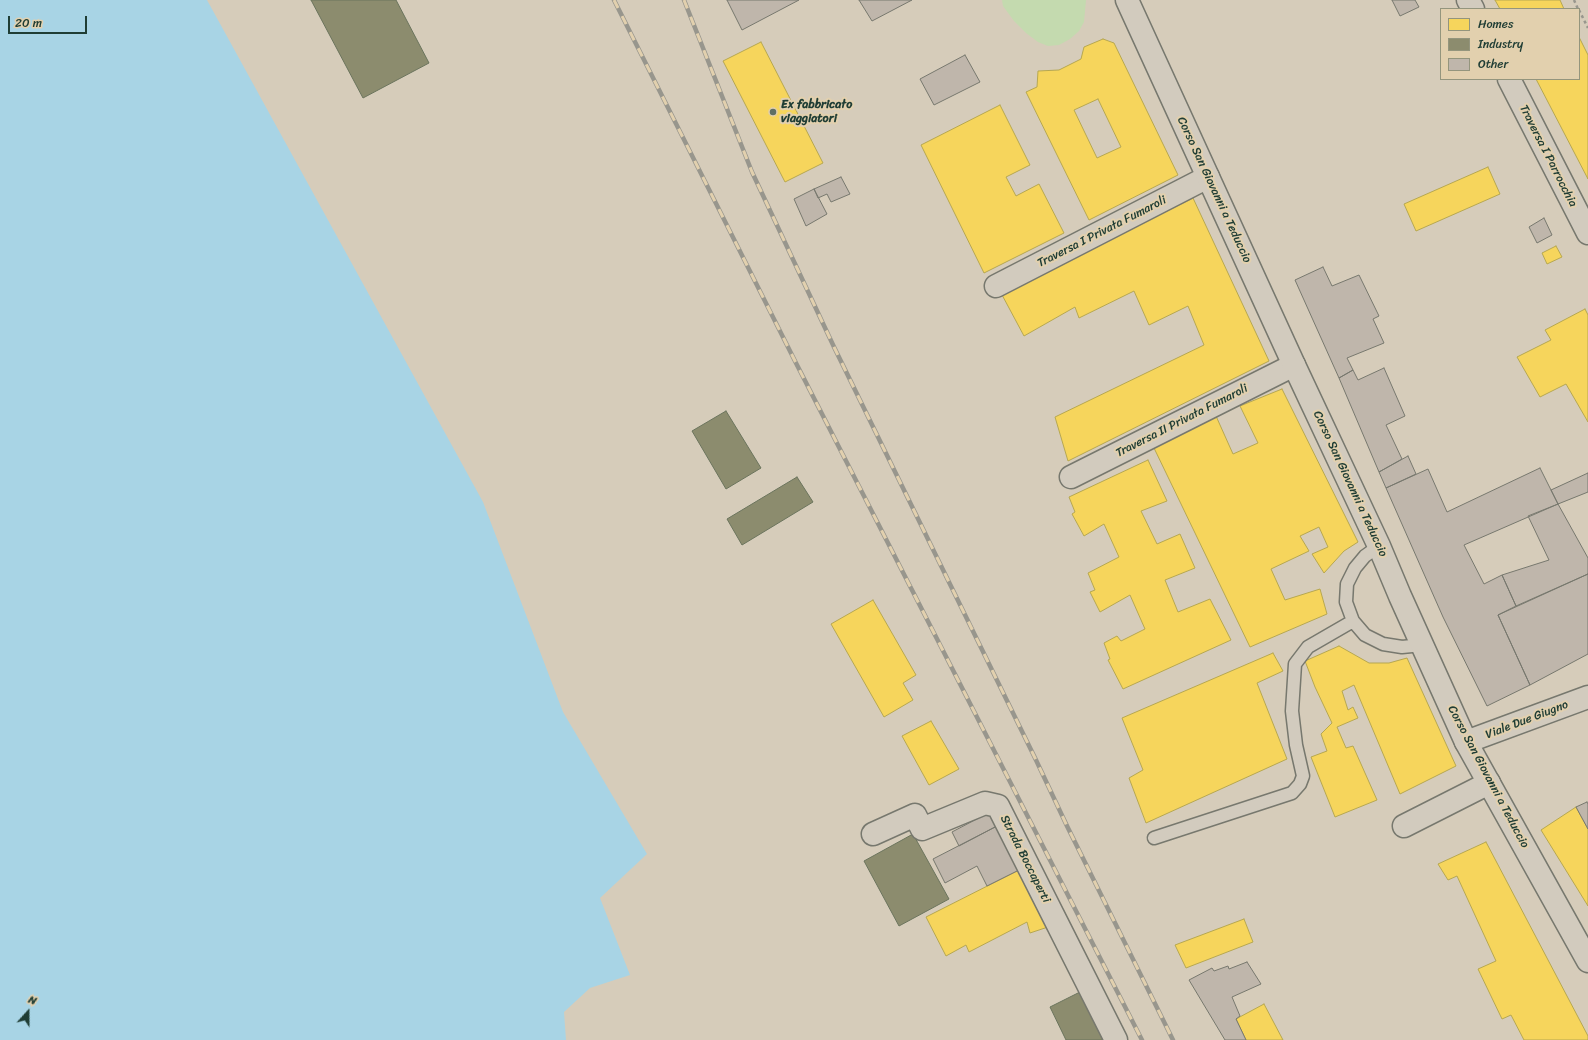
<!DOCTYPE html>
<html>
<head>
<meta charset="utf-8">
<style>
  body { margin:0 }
  #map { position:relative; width:1588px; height:1040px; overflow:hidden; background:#d6ccba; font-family:Sriracha,sans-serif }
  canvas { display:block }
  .legend { position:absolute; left:1440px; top:8px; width:140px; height:72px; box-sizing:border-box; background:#e2d0ae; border:1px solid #94957d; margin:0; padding:5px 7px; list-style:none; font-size:12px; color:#1f3d34 }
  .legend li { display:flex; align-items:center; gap:8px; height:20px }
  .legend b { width:20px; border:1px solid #94957d }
  .north { position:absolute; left:8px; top:992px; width:40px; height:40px; -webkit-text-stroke:3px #e2d0ae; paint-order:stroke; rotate:21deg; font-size:11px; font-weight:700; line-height:16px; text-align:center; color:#1f3d34 }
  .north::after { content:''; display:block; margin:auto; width:14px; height:18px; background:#1f3d34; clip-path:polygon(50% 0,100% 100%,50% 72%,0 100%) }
  .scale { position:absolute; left:8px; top:16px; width:79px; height:18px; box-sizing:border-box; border:2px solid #1f3d34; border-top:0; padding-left:5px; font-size:12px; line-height:14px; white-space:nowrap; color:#1f3d34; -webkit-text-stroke:3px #e2d0ae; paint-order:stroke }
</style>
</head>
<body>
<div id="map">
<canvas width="1588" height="1040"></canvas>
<ul class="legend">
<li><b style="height:11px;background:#f6d55c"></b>Homes</li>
<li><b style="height:11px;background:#8c8c6e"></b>Industry</li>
<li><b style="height:11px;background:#bfb6ab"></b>Other</li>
</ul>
<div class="north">N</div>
<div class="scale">20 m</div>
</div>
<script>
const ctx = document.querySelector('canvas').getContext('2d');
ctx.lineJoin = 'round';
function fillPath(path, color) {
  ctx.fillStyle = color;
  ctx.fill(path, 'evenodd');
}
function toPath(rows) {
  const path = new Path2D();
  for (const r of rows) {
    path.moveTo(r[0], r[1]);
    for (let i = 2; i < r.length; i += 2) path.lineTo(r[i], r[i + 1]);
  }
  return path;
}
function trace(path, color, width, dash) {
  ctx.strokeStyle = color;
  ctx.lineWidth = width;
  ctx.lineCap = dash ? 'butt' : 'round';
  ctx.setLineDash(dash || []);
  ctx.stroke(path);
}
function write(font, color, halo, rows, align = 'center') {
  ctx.font = font + ' Sriracha,sans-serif';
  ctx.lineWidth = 4;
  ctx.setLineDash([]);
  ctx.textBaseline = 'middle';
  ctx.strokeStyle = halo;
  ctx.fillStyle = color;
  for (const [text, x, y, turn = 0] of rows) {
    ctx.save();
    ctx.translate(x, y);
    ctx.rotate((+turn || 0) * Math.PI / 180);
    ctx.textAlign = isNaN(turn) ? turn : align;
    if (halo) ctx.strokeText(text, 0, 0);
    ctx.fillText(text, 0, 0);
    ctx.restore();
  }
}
const green = toPath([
  [1002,0,1086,0,1084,22,1079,31,1070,39,1059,45,1048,46,1038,42,1026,33,1014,21,1003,6]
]);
const water = toPath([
  [0,0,207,0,483,502,563,712,647,854,600,898,630,975,590,988,564,1012,566,1040,0,1040]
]);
const homes = toPath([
  [1495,0,1560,0,1564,9,1500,9,1495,0],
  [1579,37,1588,55,1588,179,1536,79,1579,79,1579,37],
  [1103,39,1114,43,1178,175,1089,220,1026,92,1037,87,1038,71,1059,70,1081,59,1084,47,1103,39],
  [1098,99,1121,147,1097,158,1074,110,1098,99],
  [761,42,823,163,785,182,723,61,761,42],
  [1000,105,1030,165,1006,177,1016,196,1039,184,1064,233,984,273,921,145,1000,105],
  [1488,167,1500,194,1416,231,1404,204,1488,167],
  [1193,198,1269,361,1068,461,1055,417,1204,345,1188,306,1149,325,1134,291,1079,318,1075,307,1024,336,1001,293,1193,198],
  [1556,246,1562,257,1547,264,1542,253,1556,246],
  [1585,309,1588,315,1588,422,1566,384,1540,397,1517,357,1551,340,1545,330,1585,309],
  [1282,389,1358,542,1344,551,1324,573,1312,554,1328,547,1319,527,1300,536,1309,551,1271,569,1285,600,1320,589,1327,614,1250,647,1154,448,1216,416,1233,454,1258,443,1240,406,1282,389],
  [1148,460,1167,501,1141,511,1157,544,1180,534,1195,568,1165,580,1178,612,1210,599,1231,640,1123,689,1108,660,1110,659,1104,643,1117,636,1121,641,1145,629,1130,595,1100,612,1090,592,1095,590,1088,573,1119,557,1104,524,1084,536,1072,514,1075,512,1069,497,1148,460],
  [873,600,916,675,903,683,913,700,884,717,831,624,873,600],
  [1339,646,1369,663,1389,663,1407,658,1456,766,1400,794,1354,685,1342,691,1348,710,1353,707,1358,718,1337,727,1346,748,1353,746,1377,800,1335,817,1311,757,1327,751,1321,734,1332,723,1315,687,1305,661,1339,646],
  [1273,653,1283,671,1257,683,1287,759,1146,823,1129,778,1143,770,1122,718,1273,653],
  [931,721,959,769,929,785,902,736,931,721],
  [1576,807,1588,829,1588,906,1541,830,1576,807],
  [1486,842,1588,1036,1588,1040,1524,1040,1511,1015,1502,1019,1478,969,1496,961,1457,876,1448,880,1438,864,1486,842],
  [1019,870,1048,927,1030,933,1027,922,969,952,966,945,946,956,926,917,1019,870],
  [1244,919,1253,942,1186,968,1175,945,1244,919],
  [1264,1004,1283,1040,1246,1040,1236,1019,1264,1004]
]);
const industry = toPath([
  [311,0,396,0,429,63,363,98,311,0],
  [726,411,761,468,726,489,692,431,726,411],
  [797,477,813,502,742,545,727,519,797,477],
  [913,834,949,899,899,926,864,861,913,834],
  [1082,991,1106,1040,1066,1040,1050,1007,1082,991]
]);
const building = toPath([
  [727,0,799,0,742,30,727,0],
  [859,0,912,0,872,21,859,0],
  [1392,0,1415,0,1419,7,1400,16,1392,0],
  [965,55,980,82,934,105,920,79,965,55],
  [841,177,850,194,831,202,827,194,818,198,814,189,841,177],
  [814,189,827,214,806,226,794,199,814,189],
  [1544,218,1552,235,1537,243,1529,227,1544,218],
  [1323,267,1332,286,1359,275,1379,316,1373,319,1384,343,1347,358,1353,370,1339,378,1295,280,1323,267],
  [1384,368,1405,416,1386,425,1402,459,1379,472,1339,378,1353,370,1358,380,1384,368],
  [1408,456,1416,474,1386,488,1379,472,1408,456],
  [1540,468,1558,504,1464,545,1484,584,1502,575,1516,606,1498,615,1530,685,1487,706,1443,617,1386,488,1428,469,1447,512,1540,468],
  [1588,473,1588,492,1558,504,1551,490,1588,473],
  [1558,504,1588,558,1588,574,1516,606,1502,575,1549,560,1528,516,1558,504],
  [1588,574,1588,654,1530,685,1498,615,1588,574],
  [1587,802,1588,804,1588,829,1576,807,1587,802],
  [990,812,997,826,959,846,952,832,990,812],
  [997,826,1019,870,987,886,977,866,945,883,933,859,997,826],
  [1247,962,1261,984,1232,997,1240,1016,1236,1019,1246,1040,1225,1040,1189,980,1212,968,1214,971,1228,966,1229,969,1247,962]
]);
const path = toPath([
  [1574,0,1578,9],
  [1579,10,1588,28]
]);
const lane = toPath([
  [1379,546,1365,556,1355,568,1347,584,1346,602,1353,621,1365,635,1383,644,1402,647,1422,645],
  [1154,838,1292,793,1300,784,1303,776,1296,745,1292,711,1295,664,1308,647,1353,621]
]);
const street = toPath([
  [1468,0,1473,9],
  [1509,79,1588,233],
  [996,286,1208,177],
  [1071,477,1294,365],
  [1404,826,1489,783],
  [873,834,915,815,922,829,985,803,998,806,1116,1040]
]);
const secondary = toPath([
  [1466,742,1588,697]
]);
const primary = toPath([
  [1127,0,1294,365,1379,546,1400,596,1466,742,1588,961]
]);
const rail = toPath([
  [614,0,797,365,1142,1040],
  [684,0,752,172,834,347,1036,760,1067,826,1173,1040]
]);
const markers = [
  [773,112,4,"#5f6f63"]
];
const poiNames = [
  ["Ex fabbricato",781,105],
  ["viaggiatori",781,119]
];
const streetNames = [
  ["Traversa I Parrocchia",1548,156,63],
  ["Corso San Giovanni a Teduccio",1214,190,65],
  ["Traversa I Privata Fumaroli",1102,232,-27],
  ["Traversa II Privata Fumaroli",1182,421,-27],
  ["Corso San Giovanni a Teduccio",1350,484,65],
  ["Viale Due Giugno",1527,720,-21],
  ["Corso San Giovanni a Teduccio",1488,777,62],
  ["Strada Boccaperti",1025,859,63]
];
fillPath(green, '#c4daaf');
fillPath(water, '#a8d4e5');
fillPath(homes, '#f6d55c');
trace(homes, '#b6a750', 1);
fillPath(industry, '#8c8c6e');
trace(industry, '#6b745d', 1);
fillPath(building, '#bfb6ab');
trace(building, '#77786e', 1);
trace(lane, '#77786e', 15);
trace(street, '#77786e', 25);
trace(secondary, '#77786e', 25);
trace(primary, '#77786e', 25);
trace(path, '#98968d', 2.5, [3, 3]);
trace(lane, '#d2cbbe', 12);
trace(street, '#d2cbbe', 22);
trace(secondary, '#d2cbbe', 22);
trace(primary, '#d2cbbe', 22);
trace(rail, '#98968d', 4.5);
trace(rail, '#e2d0ae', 3, [9]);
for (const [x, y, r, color] of markers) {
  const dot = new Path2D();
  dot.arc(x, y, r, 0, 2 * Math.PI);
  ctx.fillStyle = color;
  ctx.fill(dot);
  trace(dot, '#e2d0ae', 1.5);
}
write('bold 12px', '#1f3d34', '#e2d0ae', poiNames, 'left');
write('12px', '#1f3d34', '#e2d0ae', streetNames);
</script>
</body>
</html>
